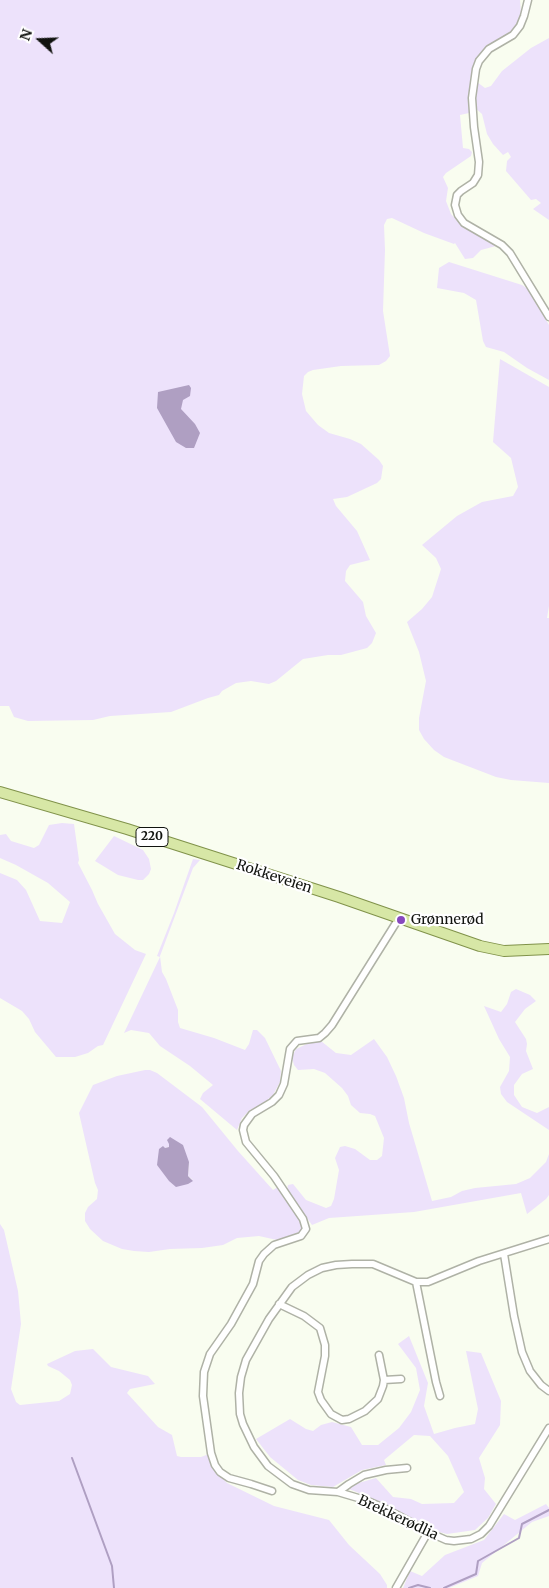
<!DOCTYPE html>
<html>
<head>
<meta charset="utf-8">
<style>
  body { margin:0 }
  #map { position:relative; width:549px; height:1588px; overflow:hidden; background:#f9fdf0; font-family:Merriweather,serif }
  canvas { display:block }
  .north { position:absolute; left:15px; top:15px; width:50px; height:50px; -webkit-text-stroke:4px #fff; paint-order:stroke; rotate:290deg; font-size:14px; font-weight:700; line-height:20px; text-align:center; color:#11130f }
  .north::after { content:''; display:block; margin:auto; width:18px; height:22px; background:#11130f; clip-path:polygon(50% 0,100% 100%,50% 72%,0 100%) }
</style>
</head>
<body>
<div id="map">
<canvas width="549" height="1588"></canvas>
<div class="north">N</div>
</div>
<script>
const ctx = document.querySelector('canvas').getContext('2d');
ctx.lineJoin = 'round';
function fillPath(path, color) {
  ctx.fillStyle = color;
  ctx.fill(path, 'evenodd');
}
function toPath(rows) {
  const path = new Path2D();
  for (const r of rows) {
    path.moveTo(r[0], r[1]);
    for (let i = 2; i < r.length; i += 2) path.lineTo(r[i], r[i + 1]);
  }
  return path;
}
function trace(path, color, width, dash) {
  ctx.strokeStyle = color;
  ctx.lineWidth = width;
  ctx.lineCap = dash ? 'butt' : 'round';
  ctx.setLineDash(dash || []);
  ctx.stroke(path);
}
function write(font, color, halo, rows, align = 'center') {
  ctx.font = font + ' Merriweather,serif';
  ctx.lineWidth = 4.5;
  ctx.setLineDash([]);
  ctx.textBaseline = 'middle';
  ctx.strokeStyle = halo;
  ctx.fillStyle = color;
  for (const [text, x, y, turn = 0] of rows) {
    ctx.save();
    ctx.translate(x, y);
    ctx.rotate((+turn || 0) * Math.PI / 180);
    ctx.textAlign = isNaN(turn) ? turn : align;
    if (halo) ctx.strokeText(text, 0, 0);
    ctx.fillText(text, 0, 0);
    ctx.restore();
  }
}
const green = toPath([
  [0,0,520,0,521,15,514,29,504,37,487,45,477,57,472,70,469,113,460,115,463,148,469,149,472,152,471,156,446,173,443,177,448,188,446,201,451,214,461,225,496,246,481,250,473,258,465,259,455,243,454,244,424,233,392,218,387,219,384,225,385,250,383,311,390,356,386,361,379,365,341,366,313,370,308,372,304,376,302,394,306,411,318,425,329,433,350,439,361,444,379,460,383,466,381,479,377,483,347,497,333,499,336,506,357,531,370,560,350,565,346,571,345,581,363,602,366,616,376,633,372,643,367,648,341,655,328,655,303,659,276,681,269,684,251,681,236,683,222,691,219,695,208,698,171,712,110,716,93,720,28,721,14,717,9,706,0,706],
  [549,38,549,220,533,209,541,203,536,199,531,200,506,171,507,161,511,157,508,152,503,155,493,144,487,134,482,114,474,107,477,82,485,88,491,86,502,71,531,48],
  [449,262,522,285,528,289,549,325,549,380,527,368,504,352,486,347,483,341,476,300,464,293,437,288,439,268],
  [500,359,549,387,549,606,547,618,549,618,549,783,511,780,496,777,444,757,434,750,424,739,419,730,419,718,426,681,419,652,407,622,422,609,432,597,441,569,436,558,422,545,457,516,482,502,513,496,518,487,511,458,493,442],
  [62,823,74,824,79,860,78,863,92,890,98,904,115,934,135,950,146,954,103,1045,98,1046,88,1053,75,1057,56,1057,35,1032,29,1019,22,1011,0,998,0,873,17,880,26,890,40,921,62,923,70,902,48,883,16,865,0,858,0,835,6,834,11,841,34,848,39,845,49,825],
  [114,836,143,850,149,859,151,869,149,874,143,880,138,880,118,875,95,861],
  [193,859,200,860,193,868,160,956,162,972,166,979,178,1010,178,1022,180,1028,214,1038,245,1050,249,1044,253,1030,257,1030,265,1038,281,1071,280,1082,273,1095,264,1103,250,1110,242,1118,237,1130,200,1099,203,1093,213,1085,190,1066,160,1046,149,1033,131,1030,124,1033,160,957,157,956,174,913],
  [516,989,530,995,536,1001,525,1009,515,1022,526,1039,527,1044,526,1051,533,1069,522,1074,514,1085,514,1095,522,1107,537,1113,549,1107,549,1130,507,1102,501,1094,500,1087,509,1071,510,1057,499,1039,484,1006,501,1012,507,1004,511,992],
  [374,1039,387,1057,396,1076,404,1098,409,1123,432,1201,451,1197,462,1191,475,1188,516,1184,530,1178,546,1162,549,1154,549,1195,546,1199,527,1214,521,1193,414,1212,329,1218,312,1225,287,1190,288,1185,293,1184,306,1200,326,1208,331,1206,334,1199,339,1170,335,1158,340,1147,345,1146,355,1149,370,1160,377,1160,382,1156,384,1138,375,1116,370,1114,360,1113,351,1105,348,1096,342,1088,325,1073,314,1069,298,1070,294,1065,292,1057,296,1049,309,1043,321,1041,336,1053,351,1055],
  [145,1070,150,1070,157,1073,202,1107,238,1151,273,1190,278,1187,302,1222,302,1228,298,1233,277,1240,259,1236,237,1238,223,1245,202,1248,170,1249,149,1252,134,1251,122,1249,103,1241,90,1229,85,1221,85,1213,88,1207,97,1199,98,1190,95,1183,79,1113,93,1085,117,1076],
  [169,1144,189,1162,188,1176,193,1180,157,1165,165,1148,169,1147],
  [0,1224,4,1230,18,1291,21,1324,11,1389,16,1402,20,1405,59,1401,70,1394,72,1385,70,1380,59,1371,48,1366,47,1364,75,1351,93,1349,111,1367,148,1376,155,1384,130,1389,127,1393,158,1427,172,1435,177,1456,181,1457,201,1457,209,1454,214,1469,227,1483,274,1506,329,1520,349,1545,380,1574,387,1585,387,1588,0,1588],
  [409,1336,428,1383,424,1406,434,1434,455,1428,475,1424,478,1409,466,1351,481,1353,501,1401,500,1425,479,1458,485,1478,484,1489,496,1504,488,1518,475,1530,447,1534,435,1531,381,1502,349,1489,355,1484,376,1478,393,1497,411,1499,422,1504,454,1503,464,1492,448,1456,430,1436,414,1435,384,1460,386,1465,362,1470,333,1487,311,1485,298,1480,270,1457,256,1439,290,1419,306,1429,313,1431,321,1425,332,1422,351,1427,362,1445,378,1445,399,1428,411,1412,420,1390,416,1368,398,1344],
  [546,1504,549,1508,549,1516,532,1522,482,1563,478,1576,449,1588,403,1588,410,1571,422,1576,445,1555,484,1540,504,1514,515,1520]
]);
const water = toPath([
  [189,385,191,388,190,396,183,400,181,409,195,424,200,433,194,448,186,448,176,442,157,408,158,392],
  [170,1137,183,1145,189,1162,188,1176,193,1181,188,1184,176,1187,169,1181,157,1165,159,1149,163,1146,165,1148,169,1147,169,1144,167,1140]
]);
const stream = toPath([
  [72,1458,112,1566,114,1588],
  [409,1588,418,1585,430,1588],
  [444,1588,476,1574,478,1561,519,1538,522,1524,549,1510]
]);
const street = toPath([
  [528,0,524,16,520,26,513,35,489,49,479,61,476,69,472,98,474,127,479,162,478,175,473,183,461,191,457,195,455,205,458,215,464,223,502,245,510,253,549,317],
  [549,1239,479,1261,428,1282,416,1282,373,1264,352,1264,336,1265,322,1268,308,1275,292,1287,269,1319,246,1360,241,1377,239,1393,240,1414,243,1424,254,1447,268,1466,292,1484,309,1490,338,1492,365,1500,384,1508,437,1536,446,1540,454,1541,471,1539,481,1534,489,1526,549,1428],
  [504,1254,514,1316,522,1352,530,1371,541,1385,549,1391],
  [416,1282,436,1382,440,1396],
  [279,1304,304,1316,320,1328,325,1345,325,1356,318,1392,321,1400,331,1414,342,1420,349,1419,365,1411,378,1399,383,1386,384,1380,379,1355],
  [384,1380,401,1379],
  [272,1491,251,1484,229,1478,220,1472,215,1465,211,1453,203,1396,204,1372,210,1354,231,1324,253,1284,259,1261,264,1254,274,1245,301,1236,306,1229,303,1219,274,1176,246,1142,243,1130,244,1125,252,1114,272,1102,279,1095,284,1084,290,1049,297,1041,319,1038,325,1033,332,1025,399,918],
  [338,1492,349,1484,364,1475,386,1470,407,1468],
  [396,1588,428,1532]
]);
const primary = toPath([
  [0,792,127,829,339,897,480,946,504,951,549,949]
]);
const markers = [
  [401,920,5,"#8748be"]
];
const shields = [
  [152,837,32]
];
const shieldNames = [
  ["220",152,837]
];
const streetNames = [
  ["Rokkeveien",274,877,18],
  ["Brekkerødlia",398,1518,25]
];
const poiNames = [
  ["Grønnerød",411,920]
];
fillPath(green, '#ede2fb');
fillPath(water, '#af9fc2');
trace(stream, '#af9fc2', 2);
trace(street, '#afb2a6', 9);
trace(primary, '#80924a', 12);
trace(street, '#fff', 6);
trace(primary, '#d7e7a6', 10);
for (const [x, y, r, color] of markers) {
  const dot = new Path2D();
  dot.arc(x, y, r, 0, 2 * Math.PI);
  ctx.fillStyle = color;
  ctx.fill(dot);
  trace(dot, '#fff', 2);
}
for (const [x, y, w] of shields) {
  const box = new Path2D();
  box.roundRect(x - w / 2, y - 9.5, w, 19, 4);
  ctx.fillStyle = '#fff';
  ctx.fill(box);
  trace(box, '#11130f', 1);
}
write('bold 12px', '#11130f', null, shieldNames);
write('14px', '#11130f', '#fff', streetNames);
write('14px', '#11130f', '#fff', poiNames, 'left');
</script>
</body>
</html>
